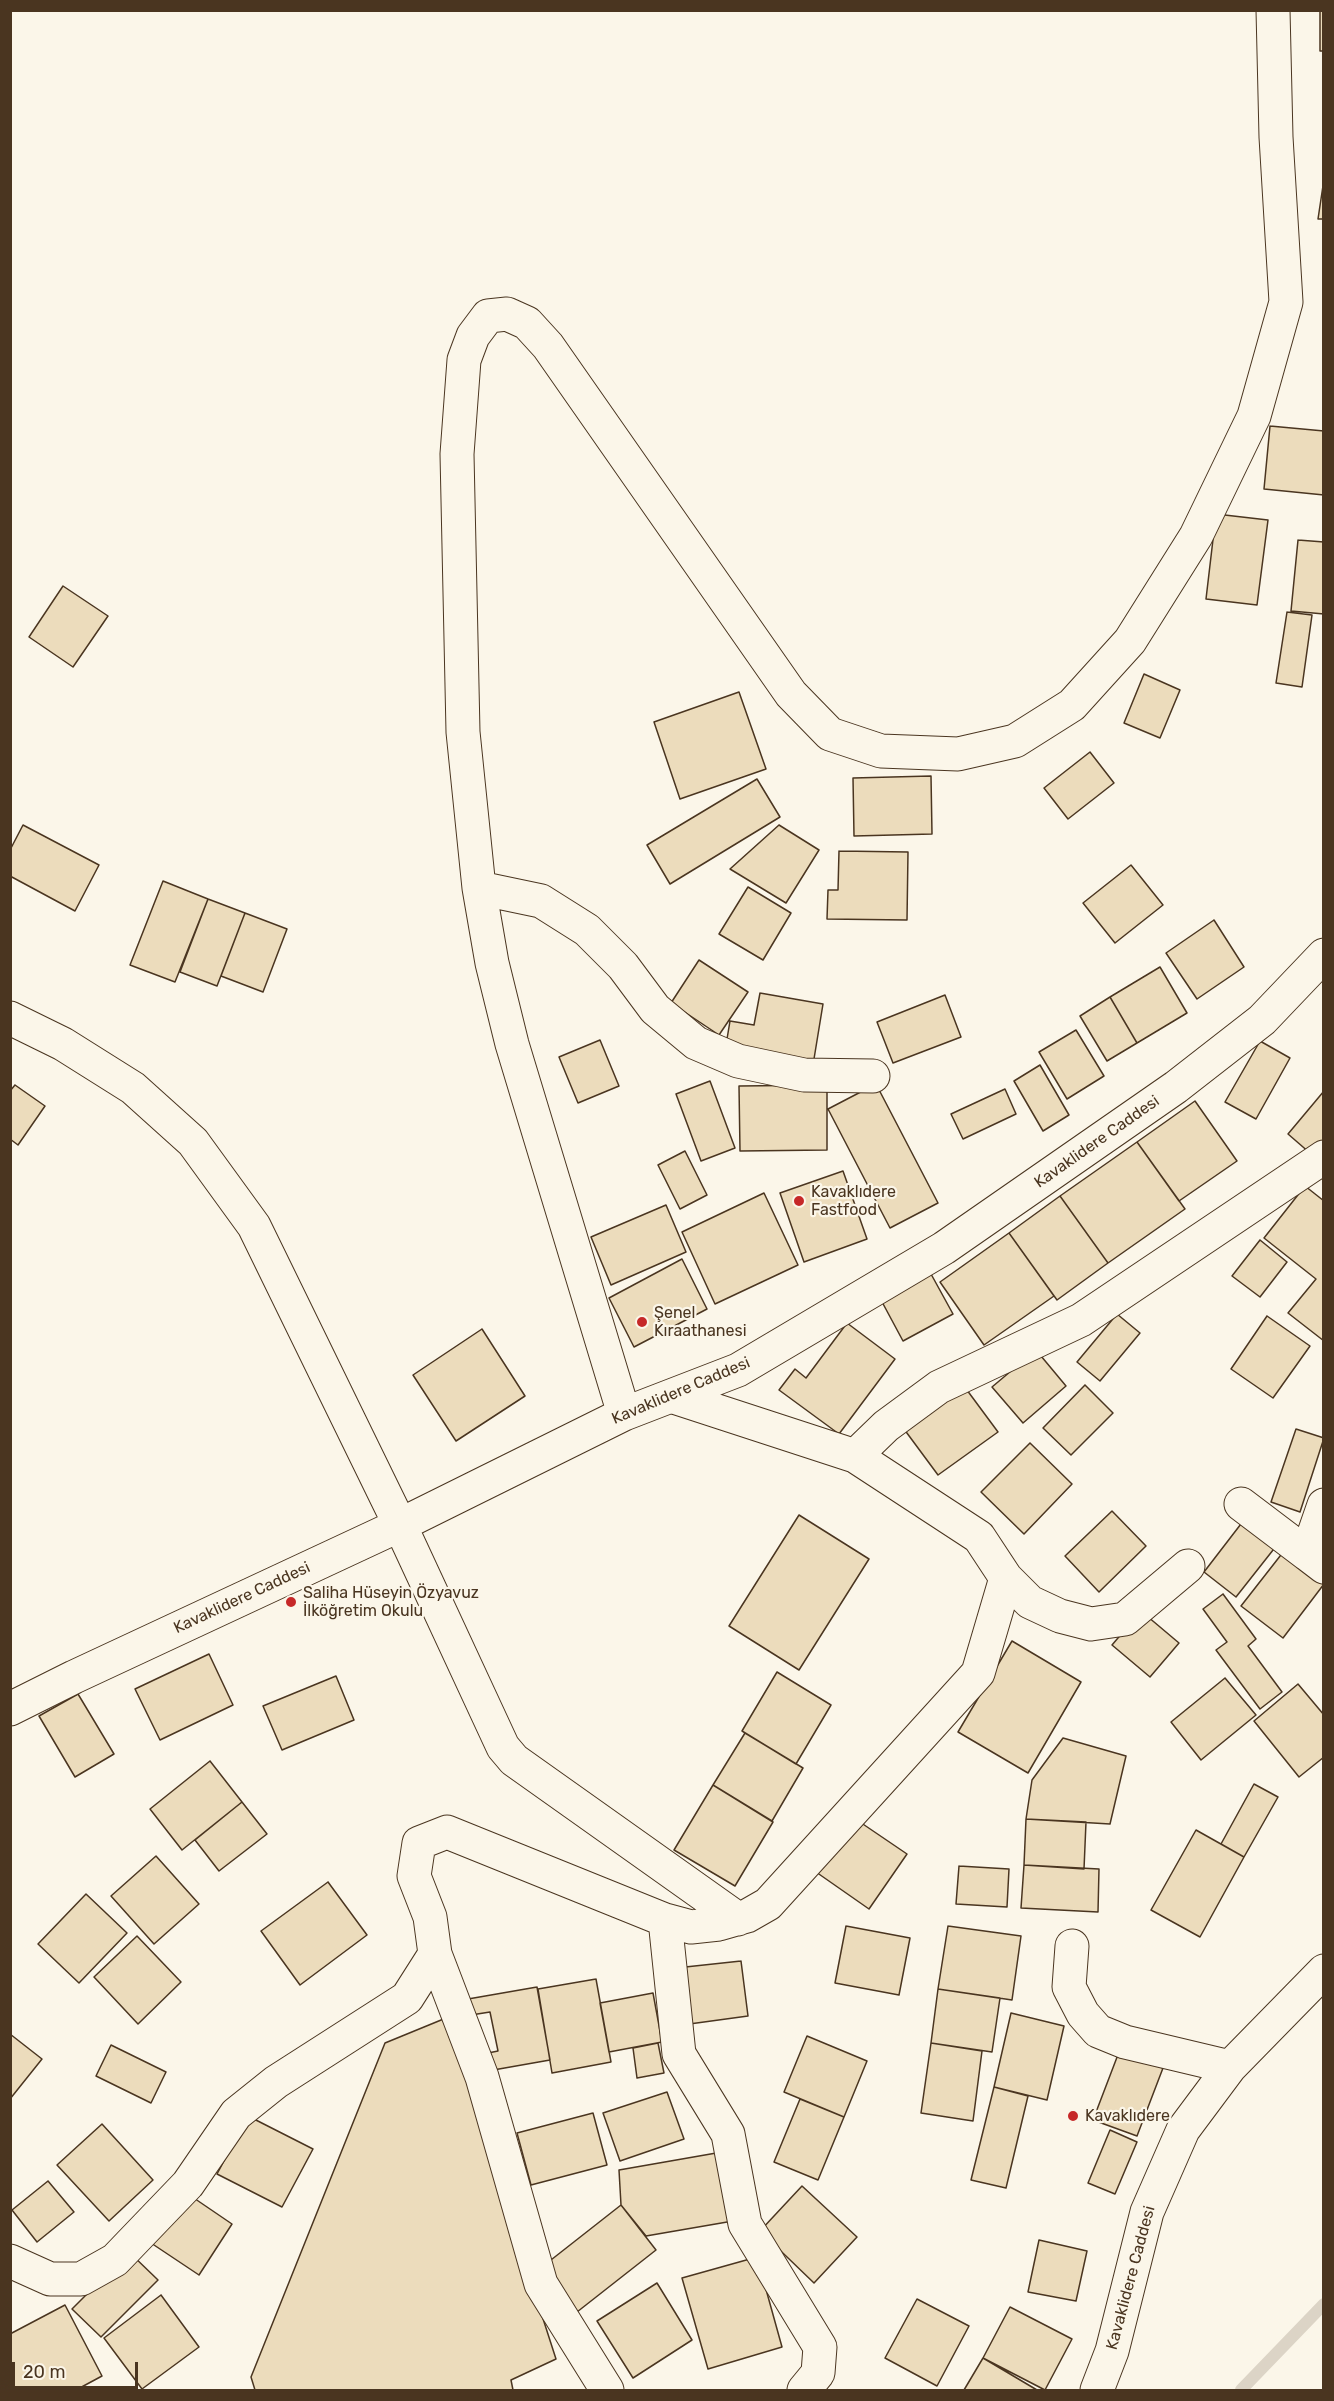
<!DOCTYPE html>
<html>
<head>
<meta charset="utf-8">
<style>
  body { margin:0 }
  #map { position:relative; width:1334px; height:2401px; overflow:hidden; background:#fbf6e9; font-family:Rubik,sans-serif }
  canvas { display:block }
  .frame { position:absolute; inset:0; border:12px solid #4a3520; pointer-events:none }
  .scale { position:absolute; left:12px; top:2362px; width:126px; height:27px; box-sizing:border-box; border:3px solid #4a3520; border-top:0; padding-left:8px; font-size:18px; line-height:21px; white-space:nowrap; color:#4a3520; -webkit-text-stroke:4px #fbf6e9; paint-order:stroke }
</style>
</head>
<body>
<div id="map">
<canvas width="1334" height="2401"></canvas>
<div class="frame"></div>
<div class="scale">20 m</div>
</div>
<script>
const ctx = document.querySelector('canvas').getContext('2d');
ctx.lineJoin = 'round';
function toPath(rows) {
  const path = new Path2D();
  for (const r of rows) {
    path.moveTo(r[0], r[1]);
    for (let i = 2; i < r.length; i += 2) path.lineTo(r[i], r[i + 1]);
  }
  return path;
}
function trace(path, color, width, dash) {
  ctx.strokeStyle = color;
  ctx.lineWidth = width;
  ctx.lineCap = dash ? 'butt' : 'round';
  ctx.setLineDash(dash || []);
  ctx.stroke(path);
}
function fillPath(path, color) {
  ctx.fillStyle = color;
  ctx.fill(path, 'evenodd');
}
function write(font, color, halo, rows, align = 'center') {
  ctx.font = font + ' Rubik,sans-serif';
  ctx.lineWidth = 4.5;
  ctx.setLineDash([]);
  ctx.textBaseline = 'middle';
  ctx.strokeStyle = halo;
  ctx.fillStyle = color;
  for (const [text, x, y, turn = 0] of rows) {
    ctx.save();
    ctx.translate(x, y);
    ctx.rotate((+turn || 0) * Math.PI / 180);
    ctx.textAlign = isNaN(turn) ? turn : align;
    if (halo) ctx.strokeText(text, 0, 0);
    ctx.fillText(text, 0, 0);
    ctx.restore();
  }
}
const stream = toPath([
  [1241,2390,1324,2304]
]);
const building = toPath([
  [1320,10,1324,10,1324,51,1320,51,1320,10],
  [1324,179,1324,219,1318,219,1324,179],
  [1270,426,1324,431,1324,495,1264,489,1270,426],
  [1216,514,1268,520,1257,605,1206,599,1216,514],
  [1298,540,1324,542,1324,614,1291,611,1298,540],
  [63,586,108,616,73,667,29,637,63,586],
  [1287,612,1312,615,1302,687,1276,683,1287,612],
  [1144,674,1180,690,1160,738,1124,723,1144,674],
  [739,692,766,769,680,799,654,722,739,692],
  [1090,752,1114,783,1068,819,1044,788,1090,752],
  [931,776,932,834,854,836,853,778,931,776],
  [757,779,780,817,670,884,647,845,757,779],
  [23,825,99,865,75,911,10,876,10,850,23,825],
  [779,825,819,850,786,903,730,869,779,825],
  [839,851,908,852,907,920,827,919,828,890,838,890,839,851],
  [1131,865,1163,905,1115,943,1083,903,1131,865],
  [163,881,208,899,175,982,130,965,163,881],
  [748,887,791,913,763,960,719,934,748,887],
  [208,899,245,913,217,986,180,972,208,899],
  [245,913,287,929,263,992,221,976,245,913],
  [1214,920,1244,967,1197,999,1166,953,1214,920],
  [699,960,748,992,719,1035,671,1003,699,960],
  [1160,967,1187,1013,1137,1043,1110,997,1160,967],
  [760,993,823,1004,813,1065,725,1051,730,1021,754,1025,760,993],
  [945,995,961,1037,893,1063,877,1022,945,995],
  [1110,997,1137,1043,1107,1061,1080,1016,1110,997],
  [1076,1030,1104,1076,1067,1099,1039,1052,1076,1030],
  [600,1040,619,1086,578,1103,559,1057,600,1040],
  [1260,1041,1290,1058,1256,1119,1225,1102,1260,1041],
  [1040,1065,1069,1115,1043,1131,1014,1081,1040,1065],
  [710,1081,735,1148,701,1161,676,1094,710,1081],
  [876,1084,938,1203,890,1228,828,1109,876,1084],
  [15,1085,45,1106,18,1145,10,1139,10,1091,15,1085],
  [827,1085,827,1150,740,1151,739,1086,827,1085],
  [1005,1089,1016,1114,963,1139,951,1114,1005,1089],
  [1324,1091,1324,1154,1318,1160,1288,1134,1324,1091],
  [1195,1101,1237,1161,1179,1201,1137,1142,1195,1101],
  [1137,1142,1185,1209,1108,1263,1060,1196,1137,1142],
  [685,1151,707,1195,680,1209,658,1165,685,1151],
  [843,1171,867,1239,804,1262,780,1193,843,1171],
  [1305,1186,1324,1201,1324,1341,1288,1313,1316,1279,1264,1238,1305,1186],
  [764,1193,798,1265,715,1304,682,1232,764,1193],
  [1060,1196,1108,1263,1057,1300,1009,1233,1060,1196],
  [666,1205,686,1252,611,1285,591,1237,666,1205],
  [1009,1233,1054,1296,984,1345,940,1282,1009,1233],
  [1260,1240,1287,1262,1260,1297,1232,1276,1260,1240],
  [682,1259,707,1309,634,1347,609,1298,682,1259],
  [931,1274,953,1314,903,1341,881,1300,931,1274],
  [1117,1314,1140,1333,1100,1381,1077,1362,1117,1314],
  [1267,1316,1310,1346,1273,1398,1231,1369,1267,1316],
  [847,1323,895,1359,839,1434,779,1390,795,1369,806,1378,847,1323],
  [482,1329,525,1396,456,1441,413,1375,482,1329],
  [1036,1350,1066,1386,1023,1423,992,1387,1036,1350],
  [961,1382,998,1432,938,1475,901,1425,961,1382],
  [1085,1385,1113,1413,1071,1455,1043,1428,1085,1385],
  [1296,1429,1324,1438,1300,1512,1271,1502,1296,1429],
  [1030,1443,1072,1484,1024,1534,981,1492,1030,1443],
  [1112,1511,1146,1546,1099,1592,1065,1556,1112,1511],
  [799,1515,869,1559,799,1670,729,1626,799,1515],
  [1244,1520,1277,1545,1236,1597,1204,1572,1244,1520],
  [1284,1551,1324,1584,1283,1638,1241,1606,1284,1551],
  [1223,1594,1256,1639,1248,1646,1282,1692,1260,1709,1216,1650,1227,1642,1203,1609,1223,1594],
  [1141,1611,1179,1643,1150,1677,1112,1645,1141,1611],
  [1012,1641,1081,1682,1028,1773,958,1732,1012,1641],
  [209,1654,233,1705,160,1740,135,1689,209,1654],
  [777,1672,831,1705,796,1764,742,1731,777,1672],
  [336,1676,354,1720,282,1750,263,1706,336,1676],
  [1225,1678,1256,1715,1201,1760,1171,1722,1225,1678],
  [1298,1684,1324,1715,1324,1757,1299,1777,1254,1721,1298,1684],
  [78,1694,114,1754,75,1777,39,1716,78,1694],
  [745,1733,803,1768,772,1821,713,1785,745,1733],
  [1063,1738,1126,1756,1110,1824,1026,1819,1032,1780,1063,1738],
  [210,1761,242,1802,182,1850,150,1809,210,1761],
  [1254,1784,1278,1797,1244,1857,1221,1844,1254,1784],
  [713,1785,773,1822,735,1886,674,1850,713,1785],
  [242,1802,267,1834,219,1871,195,1840,242,1802],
  [854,1818,907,1854,869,1909,816,1872,854,1818],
  [1026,1819,1086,1822,1084,1869,1024,1865,1026,1819],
  [1196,1830,1244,1857,1200,1937,1151,1910,1196,1830],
  [156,1856,199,1904,154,1944,111,1896,156,1856],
  [1024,1865,1099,1869,1098,1912,1021,1908,1024,1865],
  [959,1866,1009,1869,1007,1907,956,1904,959,1866],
  [328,1882,367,1935,300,1985,261,1931,328,1882],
  [86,1894,127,1933,79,1983,38,1944,86,1894],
  [846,1926,910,1938,899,1995,835,1983,846,1926],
  [948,1926,1021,1936,1012,2000,938,1989,948,1926],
  [137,1936,181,1982,138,2024,94,1977,137,1936],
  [741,1961,748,2016,682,2025,676,1968,741,1961],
  [596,1979,611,2062,552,2073,538,1989,596,1979],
  [537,1987,550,2060,482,2072,478,2055,498,2051,490,2012,471,2015,468,1999,537,1987],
  [938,1989,1000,1998,992,2052,931,2043,938,1989],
  [653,1993,662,2042,609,2052,600,2003,653,1993],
  [1011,2013,1064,2026,1047,2100,994,2087,1011,2013],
  [446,2018,556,2359,511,2380,513,2390,255,2390,251,2377,385,2043,446,2018],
  [10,2034,42,2059,10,2099,10,2034],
  [807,2036,867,2061,844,2117,784,2092,807,2036],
  [658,2043,664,2073,637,2078,633,2048,658,2043],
  [931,2043,982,2051,973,2121,921,2113,931,2043],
  [111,2045,166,2072,151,2103,96,2076,111,2045],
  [1119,2052,1163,2068,1137,2136,1093,2120,1119,2052],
  [994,2087,1028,2096,1006,2188,971,2180,994,2087],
  [667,2092,684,2139,620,2161,603,2113,667,2092],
  [800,2099,844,2117,818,2180,774,2162,800,2099],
  [593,2113,607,2165,531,2185,517,2133,593,2113],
  [248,2116,313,2149,282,2207,217,2174,248,2116],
  [102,2124,153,2180,109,2221,57,2165,102,2124],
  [1110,2130,1137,2142,1115,2194,1088,2183,1110,2130],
  [722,2152,733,2221,646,2236,621,2205,619,2170,722,2152],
  [48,2181,74,2212,37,2242,12,2210,48,2181],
  [802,2186,857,2237,814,2283,760,2231,802,2186],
  [185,2192,232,2224,199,2275,151,2243,185,2192],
  [621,2205,656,2250,577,2312,542,2267,621,2205],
  [1039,2240,1087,2251,1076,2301,1028,2292,1039,2240],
  [129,2252,158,2280,101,2337,72,2309,129,2252],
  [757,2257,782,2347,708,2369,682,2278,757,2257],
  [657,2283,692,2340,633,2378,597,2321,657,2283],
  [161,2295,199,2347,142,2389,104,2338,161,2295],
  [917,2299,969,2326,937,2386,885,2358,917,2299],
  [65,2305,102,2376,76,2390,10,2390,10,2334,65,2305],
  [1010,2307,1072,2339,1045,2390,983,2358,1010,2307],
  [983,2358,1037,2390,964,2390,983,2358]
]);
const minor = toPath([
  [479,888,541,901,587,930,623,966,655,1009,696,1043,738,1061,804,1075,873,1076],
  [10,1018,63,1044,133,1088,193,1142,254,1226,400,1525,503,1747,514,1760,738,1919],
  [671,1396,855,1456,979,1537,1006,1578,1030,1602,1060,1616,1091,1624,1125,1619,1188,1566],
  [624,1414,512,1044,492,963,479,888,463,732,457,454,464,360,473,336,488,316,507,314,527,323,548,346,791,694,830,734,881,751,958,754,1015,741,1072,705,1130,641,1196,536,1254,416,1286,302,1276,137,1273,10],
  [855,1456,886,1426,939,1387,1081,1320,1324,1157],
  [1241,1504,1307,1554],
  [1324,1505,1307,1554,1324,1567],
  [10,1709,74,1677,400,1525,624,1414,738,1370,944,1248,1176,1087,1262,1020,1324,955],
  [665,1920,679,2054,728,2134,745,2224,820,2347,818,2373,804,2390],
  [1072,1946,1069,1987,1083,2014,1098,2031,1125,2042,1230,2067],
  [435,1954,482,2077,541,2284,607,2390],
  [10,2261,50,2279,81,2279,115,2260,188,2184,236,2114,276,2082,407,1998,435,1954,430,1917,414,1876,419,1843,447,1832,665,1920,691,1927,719,1924,747,1916,768,1904,978,1673,1006,1578],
  [1097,2390,1112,2351,1147,2212,1183,2130,1230,2067,1324,1971]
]);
const markers = [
  [799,1201,6,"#c62828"],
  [642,1322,6,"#c62828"],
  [291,1602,6,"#c62828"],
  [1073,2116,6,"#c62828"]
];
const streetNames = [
  ["Kavaklidere Caddesi",1097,1142,-35],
  ["Kavaklidere Caddesi",681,1391,-23],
  ["Kavaklidere Caddesi",242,1598,-25],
  ["Kavaklidere Caddesi",1131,2278,-75]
];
const poiNames = [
  ["Kavaklıdere",811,1192],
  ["Fastfood",811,1210],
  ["Şenel",654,1313],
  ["Kıraathanesi",654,1331],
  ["Saliha Hüseyin Özyavuz",303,1593],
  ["İlköğretim Okulu",303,1611],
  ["Kavaklıdere",1085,2116]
];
trace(stream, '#dcd4c6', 12);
fillPath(building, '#ecdcbc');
trace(building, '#4a3520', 1.5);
trace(minor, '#4a3520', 35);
trace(minor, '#fbf6e9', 33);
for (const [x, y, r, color] of markers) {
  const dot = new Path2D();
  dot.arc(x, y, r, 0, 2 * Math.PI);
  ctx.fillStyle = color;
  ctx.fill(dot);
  trace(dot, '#fbf6e9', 2);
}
write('16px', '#4a3520', '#fbf6e9', streetNames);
write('16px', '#4a3520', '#fbf6e9', poiNames, 'left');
</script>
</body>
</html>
